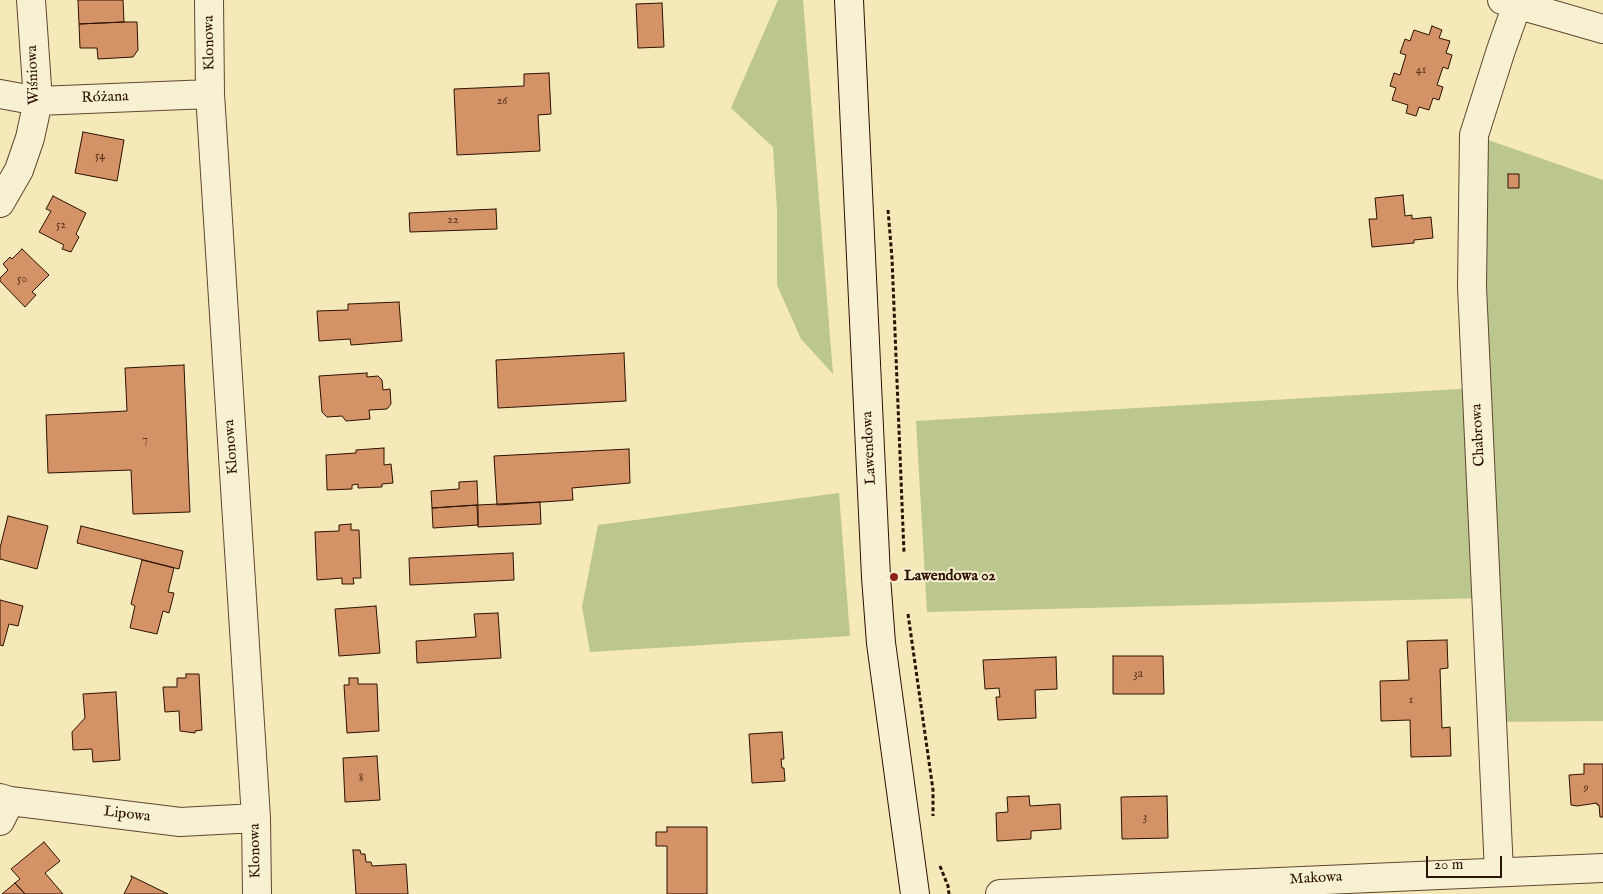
<!DOCTYPE html>
<html>
<head>
<meta charset="utf-8">
<style>
  body { margin:0 }
  #map { position:relative; width:1603px; height:894px; overflow:hidden; background:#f5e8b9; font-family:"IM FELL English",serif }
  canvas { display:block }
  .scale { position:absolute; left:1426px; top:856px; width:76px; height:22px; box-sizing:border-box; border:2px solid #2d1101; border-top:0; padding-left:6px; font-size:15px; line-height:18px; white-space:nowrap; color:#2d1101; -webkit-text-stroke:4px #f8f0d2; paint-order:stroke }
</style>
</head>
<body>
<div id="map">
<canvas width="1603" height="894"></canvas>
<div class="scale">20 m</div>
</div>
<script>
const ctx = document.querySelector('canvas').getContext('2d');
ctx.lineJoin = 'round';
function fillPath(path, color) {
  ctx.fillStyle = color;
  ctx.fill(path, 'evenodd');
}
function toPath(rows) {
  const path = new Path2D();
  for (const r of rows) {
    path.moveTo(r[0], r[1]);
    for (let i = 2; i < r.length; i += 2) path.lineTo(r[i], r[i + 1]);
  }
  return path;
}
function trace(path, color, width, dash) {
  ctx.strokeStyle = color;
  ctx.lineWidth = width;
  ctx.lineCap = dash ? 'butt' : 'round';
  ctx.setLineDash(dash || []);
  ctx.stroke(path);
}
function write(font, color, halo, rows, align = 'center') {
  ctx.font = font + ' "IM FELL English",serif';
  ctx.lineWidth = 4;
  ctx.setLineDash([]);
  ctx.textBaseline = 'middle';
  ctx.strokeStyle = halo;
  ctx.fillStyle = color;
  for (const [text, x, y, turn = 0] of rows) {
    ctx.save();
    ctx.translate(x, y);
    ctx.rotate((+turn || 0) * Math.PI / 180);
    ctx.textAlign = isNaN(turn) ? turn : align;
    if (halo) ctx.strokeText(text, 0, 0);
    ctx.fillText(text, 0, 0);
    ctx.restore();
  }
}
const green = toPath([
  [778,0,803,0,833,374,801,339,777,285,777,210,773,147,731,108],
  [1474,135,1603,180,1603,721,1491,722,1486,598,927,612,916,421,1476,388],
  [839,493,850,636,590,652,582,607,598,525]
]);
const building = toPath([
  [78,0,123,0,124,22,79,24,78,0],
  [662,3,664,47,638,48,636,4,662,3],
  [124,22,137,22,138,50,133,57,98,59,97,48,80,48,79,24,124,22],
  [1432,26,1442,30,1439,38,1450,41,1446,53,1452,55,1448,69,1443,67,1437,85,1443,87,1439,100,1433,98,1429,110,1419,107,1416,116,1406,113,1408,105,1392,100,1396,88,1390,86,1394,73,1400,75,1406,55,1400,53,1405,39,1410,41,1414,30,1429,35,1432,26],
  [549,73,551,114,538,115,540,151,457,155,454,89,524,86,524,74,549,73],
  [83,132,124,140,117,181,75,173,83,132],
  [1508,174,1519,174,1519,188,1508,188,1508,174],
  [1403,195,1405,216,1412,215,1412,219,1431,217,1433,238,1414,240,1414,243,1372,247,1369,219,1377,219,1375,198,1403,195],
  [53,196,86,213,76,234,79,237,71,252,62,249,64,245,39,232,51,211,46,209,53,196],
  [496,209,497,229,410,232,409,213,496,209],
  [22,249,49,275,32,292,36,295,25,307,0,281,0,278,8,270,3,264,10,257,12,259,22,249],
  [399,302,402,341,351,345,350,339,319,341,317,311,348,310,348,304,399,302],
  [624,353,626,401,498,408,496,360,624,353],
  [184,365,190,512,133,514,131,470,48,473,46,415,127,411,125,368,184,365],
  [367,373,367,377,378,376,382,380,383,390,390,389,391,404,387,409,369,410,370,419,346,421,342,416,327,417,322,412,319,376,367,373],
  [384,448,384,465,391,464,393,483,382,484,382,487,358,488,358,484,352,485,352,489,327,490,326,455,356,453,356,450,384,448],
  [629,449,630,483,572,488,573,500,497,505,494,456,629,449],
  [477,481,478,505,432,508,431,491,459,489,459,482,477,481],
  [540,502,541,524,478,527,478,505,540,502],
  [477,505,478,525,433,528,432,508,477,505],
  [8,516,48,526,37,569,0,559,0,548,8,516],
  [351,524,351,530,359,530,361,578,353,578,354,584,342,584,342,578,317,580,315,532,339,531,339,525,351,524],
  [81,526,183,551,179,569,77,543,81,526],
  [513,553,514,580,410,585,409,558,513,553],
  [142,560,174,568,168,592,174,593,169,613,163,611,157,634,130,628,135,606,131,604,142,560],
  [0,600,23,606,18,626,9,624,3,646,0,645,0,600],
  [376,606,380,653,339,656,335,609,376,606],
  [498,613,501,658,417,663,416,641,476,637,474,614,498,613],
  [1447,640,1448,668,1440,669,1442,728,1450,727,1451,756,1411,757,1410,720,1381,721,1380,681,1409,680,1407,641,1447,640],
  [1113,656,1163,656,1164,694,1113,694,1113,656],
  [1056,657,1057,689,1035,690,1036,718,998,720,996,697,1000,697,999,688,985,689,983,660,1056,657],
  [186,674,199,674,202,730,195,731,195,733,180,731,179,711,165,712,163,687,177,687,177,678,186,678,186,674],
  [349,678,358,678,358,684,377,684,379,731,347,733,344,685,349,685,349,678],
  [116,692,120,760,93,762,92,749,73,750,72,732,85,718,83,694,116,692],
  [782,732,784,759,781,759,782,768,784,768,785,781,752,783,749,734,782,732],
  [377,756,380,800,345,802,343,758,377,756],
  [1584,764,1603,764,1603,817,1600,817,1599,805,1597,805,1597,803,1577,806,1571,805,1569,775,1584,774,1584,764],
  [1029,796,1030,806,1060,804,1061,829,1031,831,1031,839,997,841,996,813,1008,812,1007,797,1029,796],
  [1167,796,1168,838,1122,839,1121,797,1167,796],
  [667,827,707,827,707,894,667,894,667,846,656,846,656,832,667,832,667,827],
  [44,842,60,861,45,873,63,894,25,894,15,883,20,879,11,869,44,842],
  [353,850,360,850,361,854,365,854,366,862,371,862,372,866,406,864,408,894,356,894,353,850],
  [131,876,168,894,124,894,132,878,131,876],
  [15,883,25,894,2,894,15,883]
]);
const path = toPath([
  [888,210,892,258,904,553],
  [908,614,933,790,933,816],
  [940,866,948,886,949,894]
]);
const street = toPath([
  [209,0,210,94,256,818,257,894],
  [1502,0,1603,29],
  [0,94,38,101,210,94],
  [0,203,19,170,30,138,38,101,31,0],
  [0,798,10,801,180,822,256,818],
  [0,821,10,801],
  [1499,872,1472,287,1474,135,1501,50,1517,5],
  [1000,894,1603,868]
]);
const secondary = toPath([
  [849,0,876,577,881,643,915,894]
]);
const markers = [
  [894,577,5,"#8f2418"]
];
const numberNames = [
  ["41",1421,71],
  ["26",502,102],
  ["54",100,157],
  ["22",453,221],
  ["52",61,226],
  ["50",22,280],
  ["7",145,441],
  ["3a",1138,675],
  ["1",1411,701],
  ["8",361,779],
  ["9",1586,789],
  ["3",1145,818]
];
const streetNames = [
  ["Klonowa",210,43,-91],
  ["Wiśniowa",34,75,-92],
  ["Różana",105,98,-2],
  ["Chabrowa",1479,435,-93],
  ["Klonowa",232,447,-94],
  ["Lawendowa",870,448,-93],
  ["Lipowa",127,815,7],
  ["Klonowa",256,851,-91],
  ["Makowa",1316,879,-3]
];
const poiNames = [
  ["Lawendowa 02",904,577]
];
fillPath(green, '#bcc68f');
fillPath(building, '#d49367');
trace(building, '#2d1101', 1);
trace(street, '#5f472f', 30);
trace(secondary, '#2d1101', 30);
trace(path, '#2d1101', 3, [4, 2.5]);
trace(street, '#f8f0d2', 28);
trace(secondary, '#f8f0d2', 28);
for (const [x, y, r, color] of markers) {
  const dot = new Path2D();
  dot.arc(x, y, r, 0, 2 * Math.PI);
  ctx.fillStyle = color;
  ctx.fill(dot);
  trace(dot, '#f8f0d2', 2);
}
write('12px', '#57321a', null, numberNames);
write('15px', '#2d1101', '#f8f0d2', streetNames);
write('bold 15px', '#2d1101', '#f8f0d2', poiNames, 'left');
</script>
</body>
</html>
